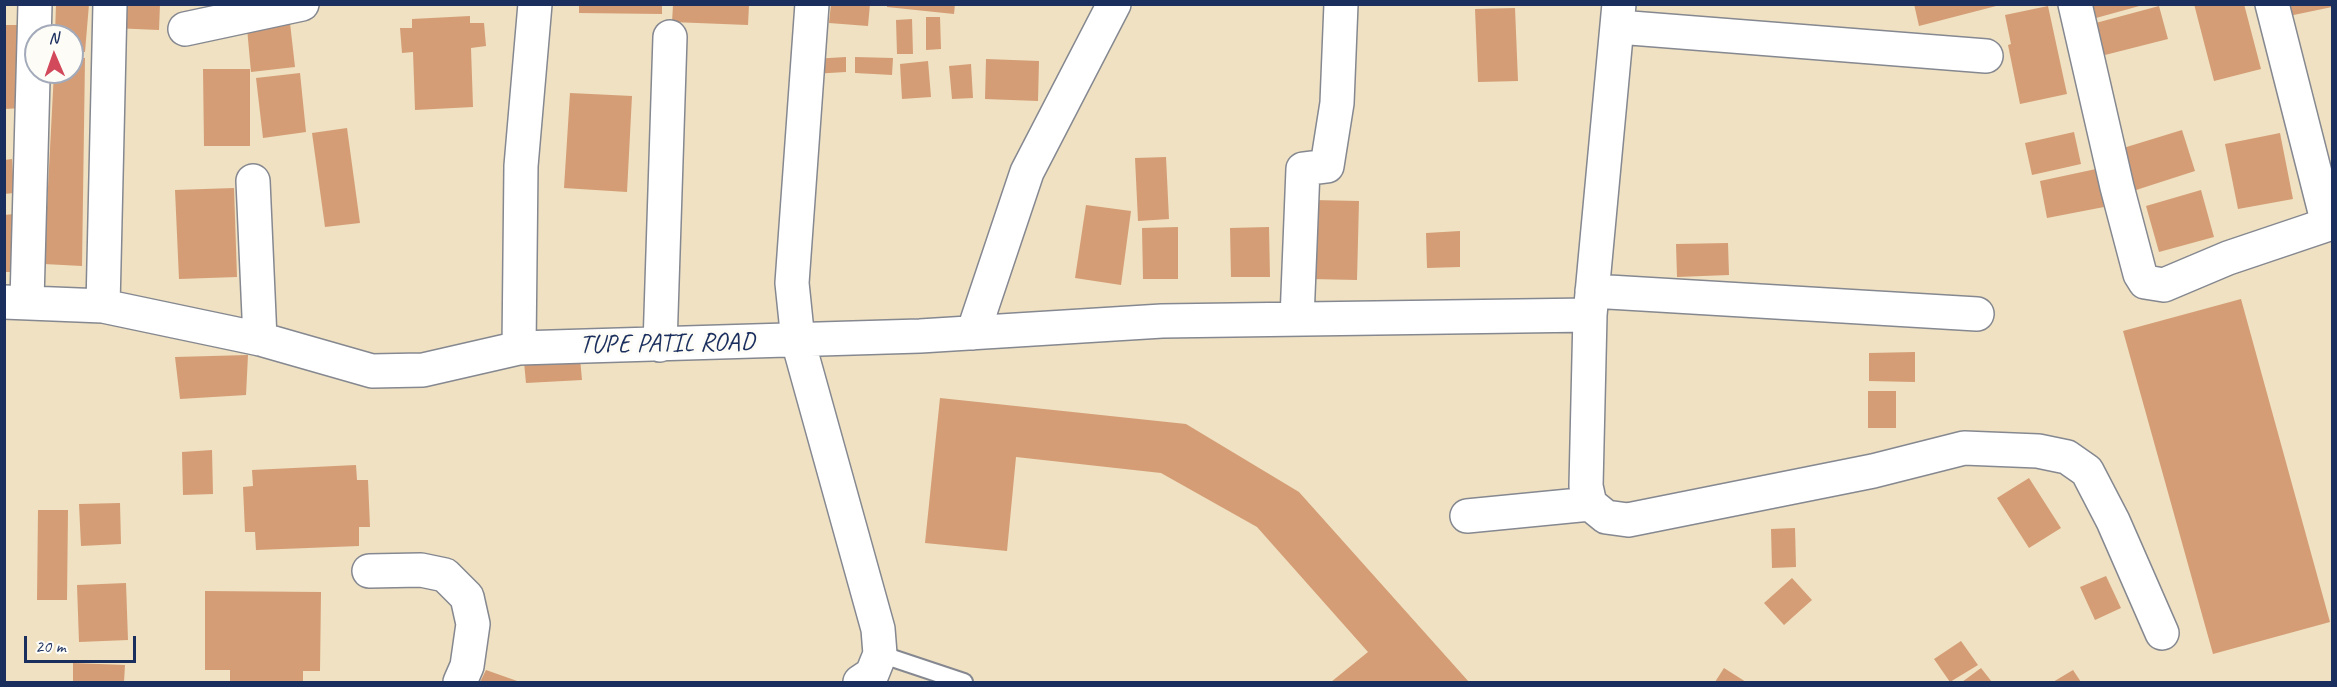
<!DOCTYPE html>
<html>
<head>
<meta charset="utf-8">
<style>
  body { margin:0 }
  #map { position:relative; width:2337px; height:687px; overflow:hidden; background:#efe1c1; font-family:Caveat,sans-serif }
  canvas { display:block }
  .frame { position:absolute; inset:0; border:6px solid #1b2f5e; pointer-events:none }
  .north { position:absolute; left:24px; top:24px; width:60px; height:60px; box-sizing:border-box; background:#fdfcf7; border:2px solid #a3aaba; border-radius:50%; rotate:358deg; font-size:16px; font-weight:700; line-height:24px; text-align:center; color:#1b2f5e }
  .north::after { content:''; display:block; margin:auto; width:21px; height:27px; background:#d1495b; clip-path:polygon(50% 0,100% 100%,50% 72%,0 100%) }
  .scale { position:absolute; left:24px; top:636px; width:112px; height:27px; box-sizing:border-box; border:3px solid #1b2f5e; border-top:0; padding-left:8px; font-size:18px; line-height:21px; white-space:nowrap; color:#1b2f5e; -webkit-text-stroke:4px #fdfcf7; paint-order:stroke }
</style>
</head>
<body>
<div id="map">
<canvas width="2337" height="687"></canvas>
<div class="frame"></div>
<div class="north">N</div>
<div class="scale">20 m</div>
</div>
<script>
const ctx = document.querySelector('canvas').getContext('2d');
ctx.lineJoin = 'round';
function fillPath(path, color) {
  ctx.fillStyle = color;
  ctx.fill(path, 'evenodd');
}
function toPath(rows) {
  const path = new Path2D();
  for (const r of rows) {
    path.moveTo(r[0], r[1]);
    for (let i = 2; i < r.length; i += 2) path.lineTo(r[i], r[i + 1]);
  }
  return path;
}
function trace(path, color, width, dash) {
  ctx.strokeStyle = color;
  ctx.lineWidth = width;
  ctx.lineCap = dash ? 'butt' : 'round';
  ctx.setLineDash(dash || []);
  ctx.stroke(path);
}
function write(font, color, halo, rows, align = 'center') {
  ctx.font = font + ' Caveat,sans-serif';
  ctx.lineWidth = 6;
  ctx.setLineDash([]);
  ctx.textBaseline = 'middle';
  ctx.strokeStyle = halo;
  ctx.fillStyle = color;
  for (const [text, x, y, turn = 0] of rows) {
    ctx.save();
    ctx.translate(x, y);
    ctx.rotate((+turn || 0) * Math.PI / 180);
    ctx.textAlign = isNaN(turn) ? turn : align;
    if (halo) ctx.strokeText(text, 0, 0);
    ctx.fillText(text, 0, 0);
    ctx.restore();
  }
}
const building = toPath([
  [56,4,89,4,85,52,72,51,72,36,55,36],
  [113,4,160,4,159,30,112,28],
  [579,4,662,4,662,14,579,13],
  [831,4,870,4,868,26,829,23],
  [887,4,955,4,954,14,887,7],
  [1914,4,2000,4,2000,5,1919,26],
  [2093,4,2143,4,2143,5,2096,18],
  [2194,4,2244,4,2261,69,2214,81],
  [2282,4,2332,4,2332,7,2284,17],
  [673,5,749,5,748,25,672,22],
  [2048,6,2067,94,2020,104,2008,45,2011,44,2005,15],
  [2159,6,2168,39,2101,56,2092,24],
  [1515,8,1518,81,1478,82,1475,9],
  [470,16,470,23,484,23,486,46,471,48,473,107,415,110,413,52,402,53,400,28,412,28,412,19],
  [926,17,940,17,941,49,926,50],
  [912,19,913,54,897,54,896,20],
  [290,23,295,67,251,72,247,28],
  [4,25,20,25,23,108,4,109],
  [846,57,846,72,812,74,812,59],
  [855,57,893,58,892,75,855,73],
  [72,58,85,58,82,266,44,264,54,72,72,72],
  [986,59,1039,61,1038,101,985,99],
  [928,61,931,97,902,99,900,64],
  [971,64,973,98,952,99,949,66],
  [203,69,250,69,250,146,204,146],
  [300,73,306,132,263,138,256,78],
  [570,93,632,96,627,192,564,188],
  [347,128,360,223,325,227,312,133],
  [2182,130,2195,171,2133,191,2120,149],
  [2074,132,2081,164,2032,175,2025,143],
  [2280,133,2293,199,2238,209,2225,144],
  [1166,157,1169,219,1138,221,1135,158],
  [12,159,14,193,4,194,4,160],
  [2096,169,2104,207,2047,218,2040,181],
  [234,188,237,277,179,279,175,190],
  [2201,190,2214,237,2159,252,2146,206],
  [1313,200,1359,201,1357,280,1311,279],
  [1086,205,1131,211,1121,285,1075,278],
  [14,214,17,272,4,272,4,215],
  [1178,227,1178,279,1143,279,1142,228],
  [1269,227,1270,277,1231,277,1230,228],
  [1460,231,1460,267,1427,268,1426,233],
  [1728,243,1729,275,1677,277,1676,244],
  [2241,299,2330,622,2213,654,2123,331],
  [1915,352,1915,382,1869,381,1869,353],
  [248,355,246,395,180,399,175,357],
  [580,358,582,380,526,383,524,362],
  [1868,391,1896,391,1896,428,1868,428],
  [940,398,1186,424,1299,492,1469,682,1331,682,1368,652,1257,527,1161,473,1016,457,1007,551,925,543],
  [212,450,213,494,183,495,182,452],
  [356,465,357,480,368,480,370,527,359,527,359,546,256,550,255,532,245,532,243,487,253,486,252,470],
  [2029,478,2061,528,2029,548,1997,498],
  [120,503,121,544,81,546,79,504],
  [38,510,68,510,67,600,37,600],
  [1795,528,1796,567,1772,568,1771,529],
  [2106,576,2121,608,2095,620,2080,587],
  [1792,578,1812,600,1784,625,1764,603],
  [126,583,128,640,79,642,77,585],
  [205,591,321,592,320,671,303,671,303,682,230,682,230,670,205,670],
  [1961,641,1978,665,1950,682,1934,659],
  [73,663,125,665,124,682,73,682],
  [1724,668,1746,682,1715,682],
  [1981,668,1992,682,1962,682],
  [486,670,520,682,480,682],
  [2073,670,2081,682,2053,682]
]);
const service = toPath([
  [880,654,964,682]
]);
const minor = toPath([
  [812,4,792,283,798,341,878,629,880,654,872,674,860,682],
  [1619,4,1590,315,1586,486,1590,504,1606,517,1628,520,1873,471,1964,448,2038,451,2067,457,2087,471,2113,521,2162,633],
  [2075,4,2117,187,2140,274,2145,282,2164,285,2228,258,2332,223],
  [2272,4,2328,224],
  [1618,27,1986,56],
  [185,29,302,4],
  [253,181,260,339],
  [1592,291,1977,314],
  [27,301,35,4],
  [4,302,103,306,260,339,372,371,423,370,519,348,920,336,1162,321,1590,315],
  [103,306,110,4],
  [1297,319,1303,169,1327,166,1337,103,1341,4],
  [973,333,1027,172,1114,4],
  [660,345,670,37],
  [519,348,521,166,535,4],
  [1467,516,1590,504],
  [369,571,421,570,445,575,467,597,473,624,467,666,460,682]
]);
const streetNames = [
  ["TUPE PATIL ROAD",667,344,-1]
];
fillPath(building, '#d49d76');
trace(service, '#858890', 20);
trace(minor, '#858890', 36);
trace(service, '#fff', 16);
trace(minor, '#fff', 33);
write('26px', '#1b2f5e', '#fdfcf7', streetNames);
</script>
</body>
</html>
